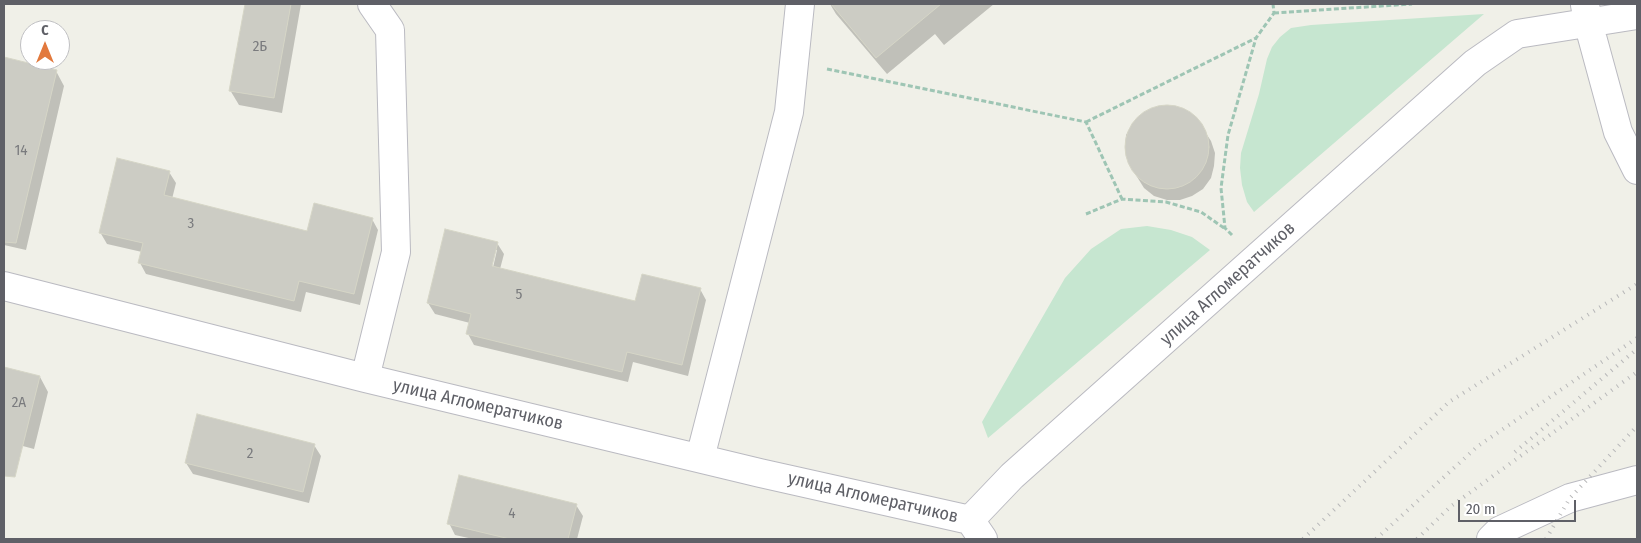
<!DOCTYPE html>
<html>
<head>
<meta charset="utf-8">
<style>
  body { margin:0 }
  #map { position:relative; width:1641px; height:543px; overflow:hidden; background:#f0f0e8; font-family:"Fira Sans Condensed",sans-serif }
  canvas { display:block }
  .frame { position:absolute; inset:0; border:5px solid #5f6067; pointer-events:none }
  .north { position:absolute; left:20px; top:20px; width:50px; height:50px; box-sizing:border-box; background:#fff; border:1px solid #bfbfc2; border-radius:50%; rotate:0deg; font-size:14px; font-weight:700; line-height:20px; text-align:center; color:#5f6067 }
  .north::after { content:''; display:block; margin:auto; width:18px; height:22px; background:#e2793d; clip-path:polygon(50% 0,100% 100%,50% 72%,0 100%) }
  .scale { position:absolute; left:1458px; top:500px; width:118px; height:22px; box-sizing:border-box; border:2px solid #5f6067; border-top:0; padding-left:6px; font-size:15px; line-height:18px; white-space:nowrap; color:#5f6067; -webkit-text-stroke:4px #fff; paint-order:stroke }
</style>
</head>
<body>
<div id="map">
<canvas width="1641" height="543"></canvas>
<div class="frame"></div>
<div class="north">С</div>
<div class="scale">20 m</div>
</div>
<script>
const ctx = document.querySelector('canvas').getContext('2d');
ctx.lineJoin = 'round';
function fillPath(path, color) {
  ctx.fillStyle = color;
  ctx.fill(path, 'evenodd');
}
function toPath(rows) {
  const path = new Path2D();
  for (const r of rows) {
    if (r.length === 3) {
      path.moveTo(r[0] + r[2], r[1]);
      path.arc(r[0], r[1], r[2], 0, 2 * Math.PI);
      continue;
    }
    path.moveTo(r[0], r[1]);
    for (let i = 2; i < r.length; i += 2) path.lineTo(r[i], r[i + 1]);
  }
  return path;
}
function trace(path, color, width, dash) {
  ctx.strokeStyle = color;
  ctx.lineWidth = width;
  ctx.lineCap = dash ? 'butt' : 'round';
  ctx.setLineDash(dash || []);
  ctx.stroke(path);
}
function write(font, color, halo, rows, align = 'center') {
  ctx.font = font + ' "Fira Sans Condensed",sans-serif';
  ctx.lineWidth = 4.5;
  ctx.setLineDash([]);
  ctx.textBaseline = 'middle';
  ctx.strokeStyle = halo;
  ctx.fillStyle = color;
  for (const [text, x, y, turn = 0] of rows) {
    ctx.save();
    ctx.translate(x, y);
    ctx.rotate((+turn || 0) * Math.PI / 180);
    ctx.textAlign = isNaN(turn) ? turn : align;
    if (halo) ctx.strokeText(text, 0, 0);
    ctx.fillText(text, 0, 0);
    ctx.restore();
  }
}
const green = toPath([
  [1484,14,1254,212,1247,202,1242,185,1240,168,1241,153,1259,94,1267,59,1272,47,1280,37,1291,28,1311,25],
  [1147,226,1171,230,1192,237,1210,250,988,438,982,422,1065,278,1091,249,1121,229]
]);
const shadow = toPath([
  [246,4,301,4,282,113,239,105,230,90],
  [830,4,994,4,944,45,935,34,887,74,836,14],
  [4,59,56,71,64,86,26,250,4,245],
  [1171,106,1185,109,1196,118,1211,141,1215,153,1214,166,1211,178,1203,189,1192,196,1180,200,1167,200,1154,196,1144,188,1129,164,1125,150,1126,135,1133,123,1143,113,1156,107],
  [169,172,176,183,172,199,308,232,372,219,378,230,360,305,306,292,301,312,146,274,140,263,142,252,107,244,100,232],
  [497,243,504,254,500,269,636,303,700,289,706,300,688,376,633,362,628,382,474,345,468,334,470,323,435,314,428,303],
  [495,250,497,250,492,272,489,272],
  [4,368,40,377,48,392,34,449,4,441],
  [314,445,321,456,309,503,193,474,186,463],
  [576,505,583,516,577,539,473,539,455,535,449,523]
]);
const building = toPath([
  [245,4,291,4,274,98,229,91,245,4],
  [831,4,941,4,876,58,831,4],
  [4,57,57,70,16,243,4,242,4,57],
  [1167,147,42],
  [117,158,170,171,164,195,307,231,314,203,373,218,354,294,299,281,294,301,138,263,143,243,99,233,117,158],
  [445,229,498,242,492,266,635,301,642,274,701,288,682,365,627,352,622,372,466,334,471,314,427,303,445,229],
  [4,367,40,376,15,477,4,476,4,367],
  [197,414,315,444,303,492,185,463,197,414],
  [459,475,577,504,568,539,510,539,447,524,459,475]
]);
const path = toPath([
  [1274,13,1412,4],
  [827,69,1086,122,1122,199],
  [1086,122,1256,38],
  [1086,214,1122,199,1166,202,1201,212,1224,228],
  [1232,235,1225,228,1221,188,1228,135,1256,38,1274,13,1273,4]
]);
const minor = toPath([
  [1585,5,1588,22,1618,132,1637,170],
  [4,286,365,378,760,473,970,520,1012,476,1475,63,1517,34,1637,15],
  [365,378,396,252,390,30,372,4],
  [700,458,789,112,800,4],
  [970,520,983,539],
  [1491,539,1499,531,1570,498,1637,480]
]);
const rail = toPath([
  [1515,452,1637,349],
  [1303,539,1449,402,1637,284],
  [1376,539,1478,446,1637,338],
  [1417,539,1450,507,1637,372],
  [1546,539,1570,498,1637,426]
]);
const numberNames = [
  ["2Б",260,47],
  ["14",21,151],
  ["3",191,224],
  ["5",519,295],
  ["2А",19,403],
  ["2",250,454],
  ["4",512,514]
];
const streetNames = [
  ["улица Агломератчиков",1228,284,-42],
  ["улица Агломератчиков",478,405,13],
  ["улица Агломератчиков",873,498,13]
];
fillPath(green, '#c6e6d0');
fillPath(shadow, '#0003');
fillPath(building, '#ccccc4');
trace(building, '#d5d5c6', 1);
trace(minor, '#babac1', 30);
trace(path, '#9ec5b4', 3, [5, 2.5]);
trace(minor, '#fff', 28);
trace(rail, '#b8b8b9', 4, [1, 6]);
write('15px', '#7a7b7e', null, numberNames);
write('18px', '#5f6067', '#fff', streetNames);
</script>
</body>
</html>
